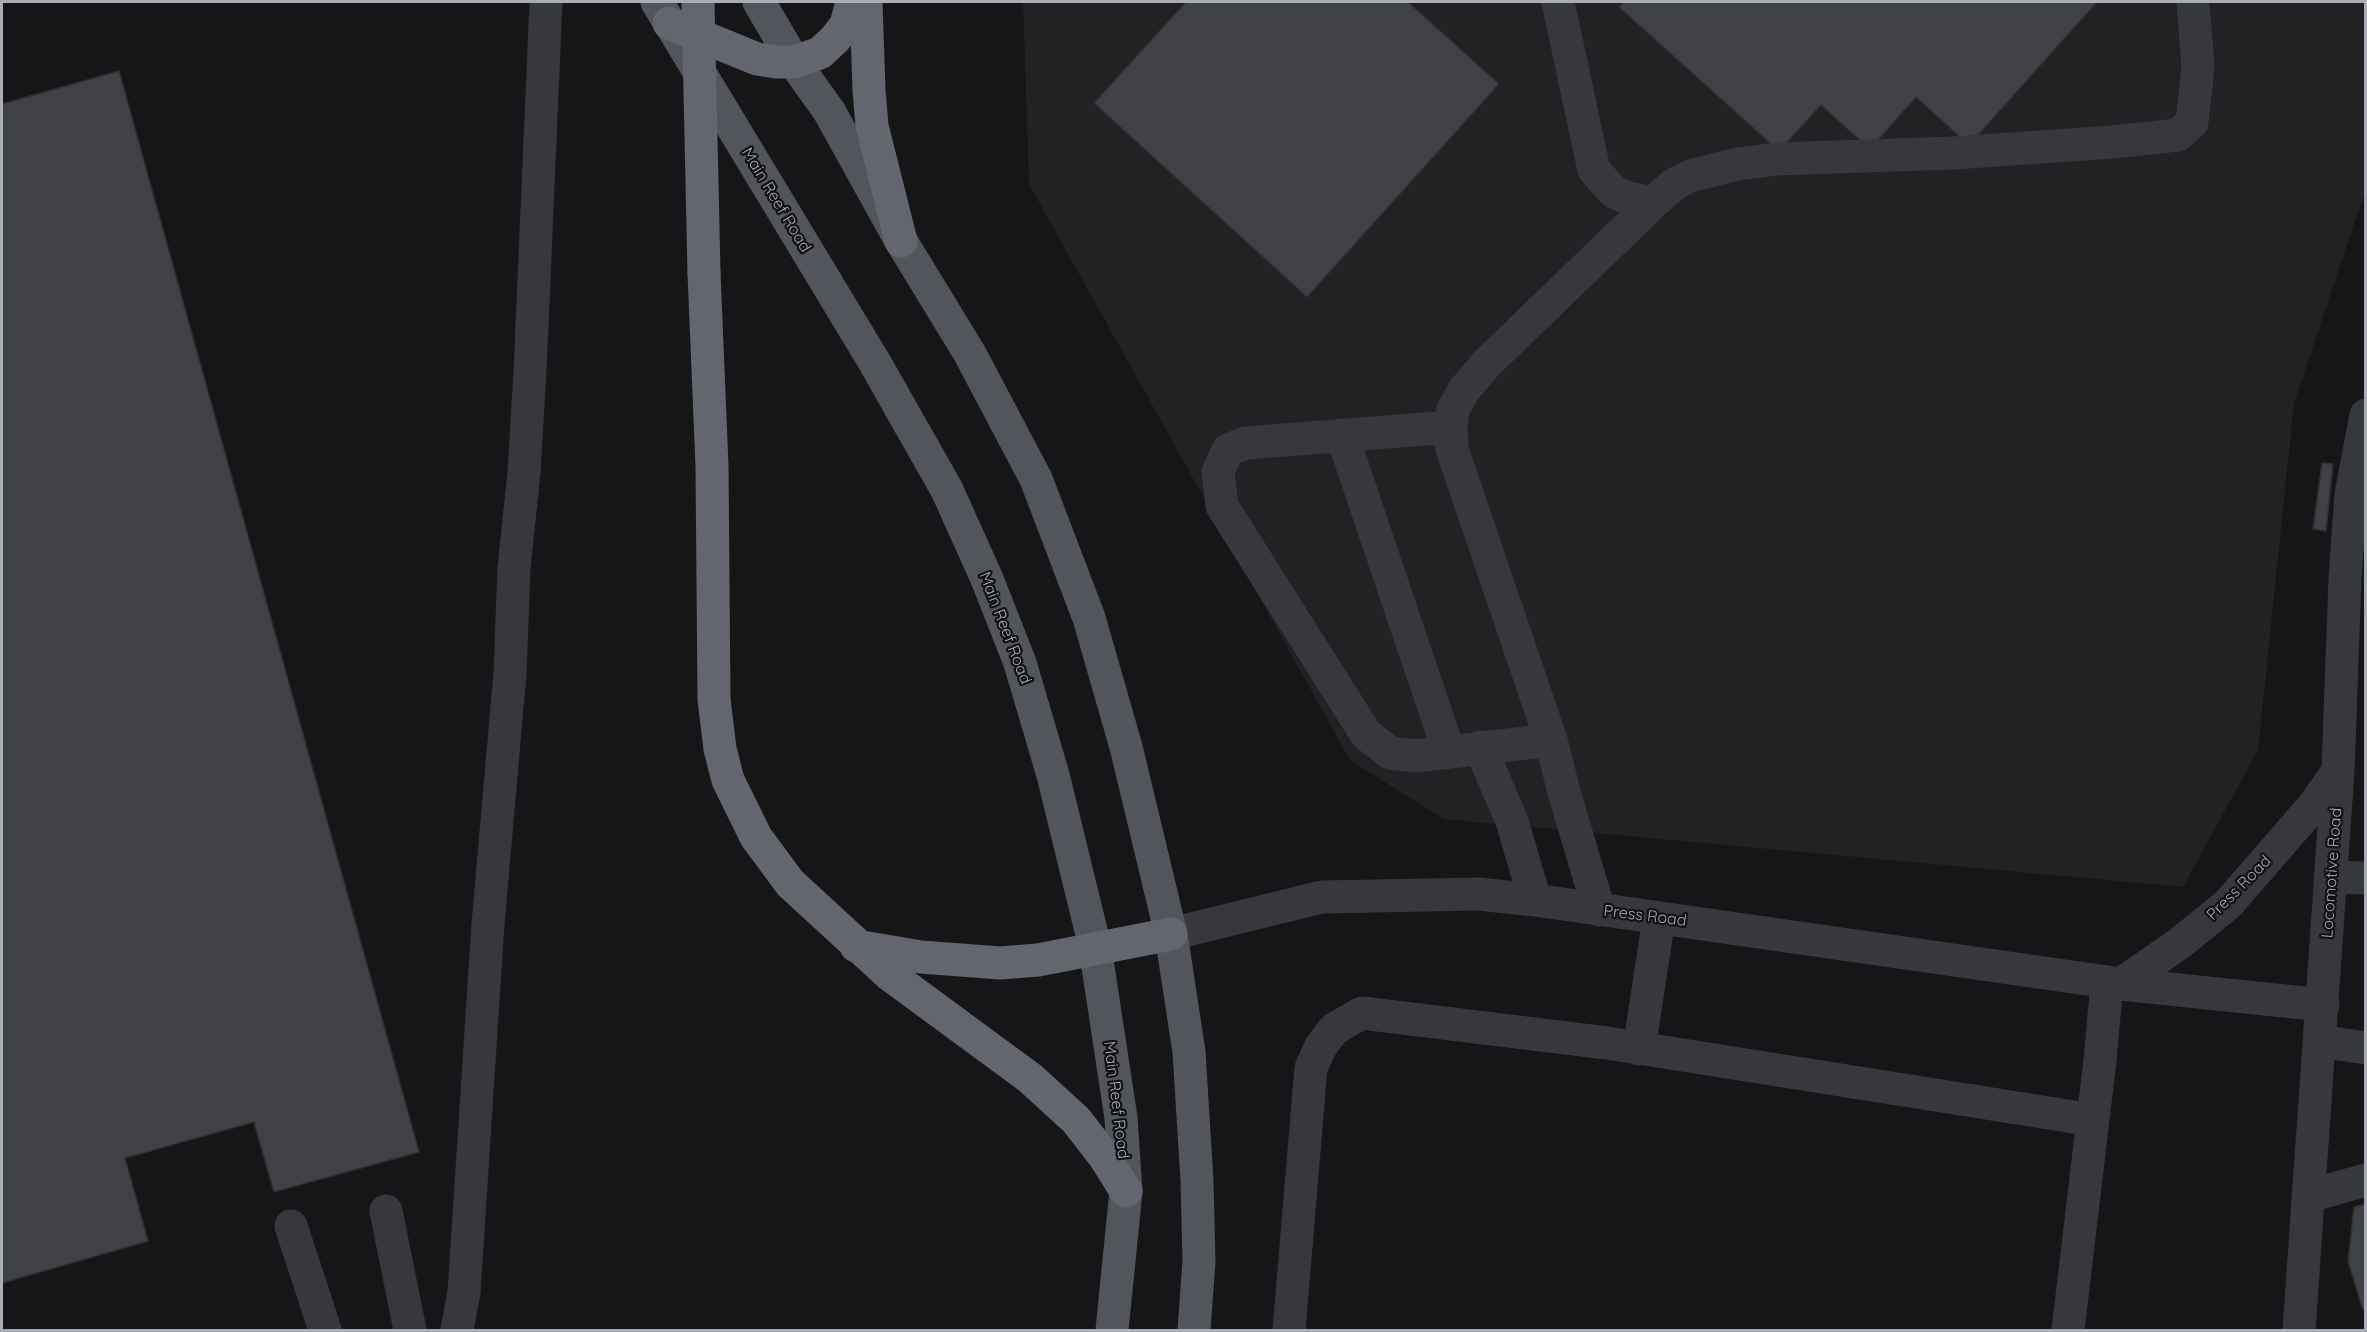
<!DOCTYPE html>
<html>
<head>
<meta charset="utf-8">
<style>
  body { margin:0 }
  #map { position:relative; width:2367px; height:1332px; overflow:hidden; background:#161618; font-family:Quicksand,sans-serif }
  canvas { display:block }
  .frame { position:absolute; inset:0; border:3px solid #a8adb8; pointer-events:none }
</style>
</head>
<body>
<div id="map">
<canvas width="2367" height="1332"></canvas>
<div class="frame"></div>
</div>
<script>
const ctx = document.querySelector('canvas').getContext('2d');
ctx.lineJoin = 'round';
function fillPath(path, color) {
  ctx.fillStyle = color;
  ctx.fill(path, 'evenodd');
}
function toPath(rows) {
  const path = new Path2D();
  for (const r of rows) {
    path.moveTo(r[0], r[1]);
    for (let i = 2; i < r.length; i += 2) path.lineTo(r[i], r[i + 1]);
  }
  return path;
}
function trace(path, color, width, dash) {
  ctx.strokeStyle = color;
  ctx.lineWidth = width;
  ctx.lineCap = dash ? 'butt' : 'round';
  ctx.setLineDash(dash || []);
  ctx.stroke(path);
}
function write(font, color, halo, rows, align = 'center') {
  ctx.font = font + ' Quicksand,sans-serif';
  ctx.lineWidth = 4.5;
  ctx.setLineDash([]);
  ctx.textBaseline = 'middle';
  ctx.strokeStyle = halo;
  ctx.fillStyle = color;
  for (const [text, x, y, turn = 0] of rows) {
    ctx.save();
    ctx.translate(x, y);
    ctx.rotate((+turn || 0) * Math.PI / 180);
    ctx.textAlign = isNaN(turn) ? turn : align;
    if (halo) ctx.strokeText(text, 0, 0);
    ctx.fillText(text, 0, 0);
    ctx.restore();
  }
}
const built = toPath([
  [1023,2,2365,2,2365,191,2294,403,2258,750,2183,887,1443,819,1350,760,1029,184]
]);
const building = toPath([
  [1186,2,1408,2,1499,84,1307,297,1094,103,1186,2],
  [1624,2,2097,2,1969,145,1916,97,1870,149,1821,105,1779,151,1619,7,1624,2],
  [119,71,419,1152,274,1192,254,1122,125,1158,148,1241,2,1283,2,104,119,71],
  [2322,463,2333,464,2326,531,2313,529,2322,463],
  [2366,1204,2366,1309,2363,1310,2348,1261,2354,1207,2366,1204]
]);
const minor = toPath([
  [1558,2,1594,170,1614,192,1628,198,1653,203,1673,185,1690,176,1738,164,1776,159,1953,153,2113,142,2178,135,2192,122,2198,67,2193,2],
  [1451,427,1246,443,1228,450,1218,472,1222,506,1366,734,1390,753,1416,756,1551,740],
  [1342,435,1449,752],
  [1480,747,1512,821,1535,900],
  [2332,877,2366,878],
  [1599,910,1564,792,1551,740,1452,449,1451,427,1453,410,1464,390,1486,364,1653,203],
  [1171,934,1322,897,1478,894,1535,900,2121,984,2323,1005],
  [2121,984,2180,943,2228,904,2314,805,2338,771],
  [2320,1041,2366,1048],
  [1639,1049,1659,918],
  [2309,1196,2366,1180],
  [386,1211,410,1330],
  [291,1226,325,1330],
  [457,1330,464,1292,488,924,510,673,514,568,524,472,530,371,546,2],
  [1289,1330,1311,1068,1321,1046,1334,1029,1362,1013,1607,1043,2093,1120],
  [2068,1330,2100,1060,2107,982],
  [2299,1330,2338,771,2345,578,2351,494,2366,415]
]);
const major = toPath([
  [657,2,875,363,947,490,987,579,1020,663,1053,775,1095,947,1121,1118,1126,1191,1112,1330],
  [759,2,794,62,829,111,901,241,970,354,1036,479,1089,618,1126,747,1171,934,1189,1052,1197,1181,1199,1261,1194,1330]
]);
const highway = toPath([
  [866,2,869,90,872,126,901,241],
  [669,23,757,59,776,62,794,62,820,53,835,39,846,25,852,2],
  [704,273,712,466,714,699,720,749,728,780,756,837,790,883,890,975,1030,1078,1076,1120,1104,1156,1126,1191],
  [856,946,921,957,1000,963,1038,960,1171,934]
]);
const highwayBridge = toPath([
  [698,2,704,273]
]);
const streetNames = [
  ["Main Reef Road",776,200,59],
  ["Main Reef Road",1005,628,69],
  ["Locomotive Road",2332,873,-86],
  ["Press Road",2239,888,-45],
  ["Press Road",1645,916,7],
  ["Main Reef Road",1116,1100,83]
];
fillPath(built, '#222225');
fillPath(building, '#404145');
trace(building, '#303034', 1.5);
trace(minor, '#37383d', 33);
trace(major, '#53555c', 33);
trace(highway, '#63666e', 33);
trace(highwayBridge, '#63666e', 33);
write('16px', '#a8adb8', '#111113', streetNames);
</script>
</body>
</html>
